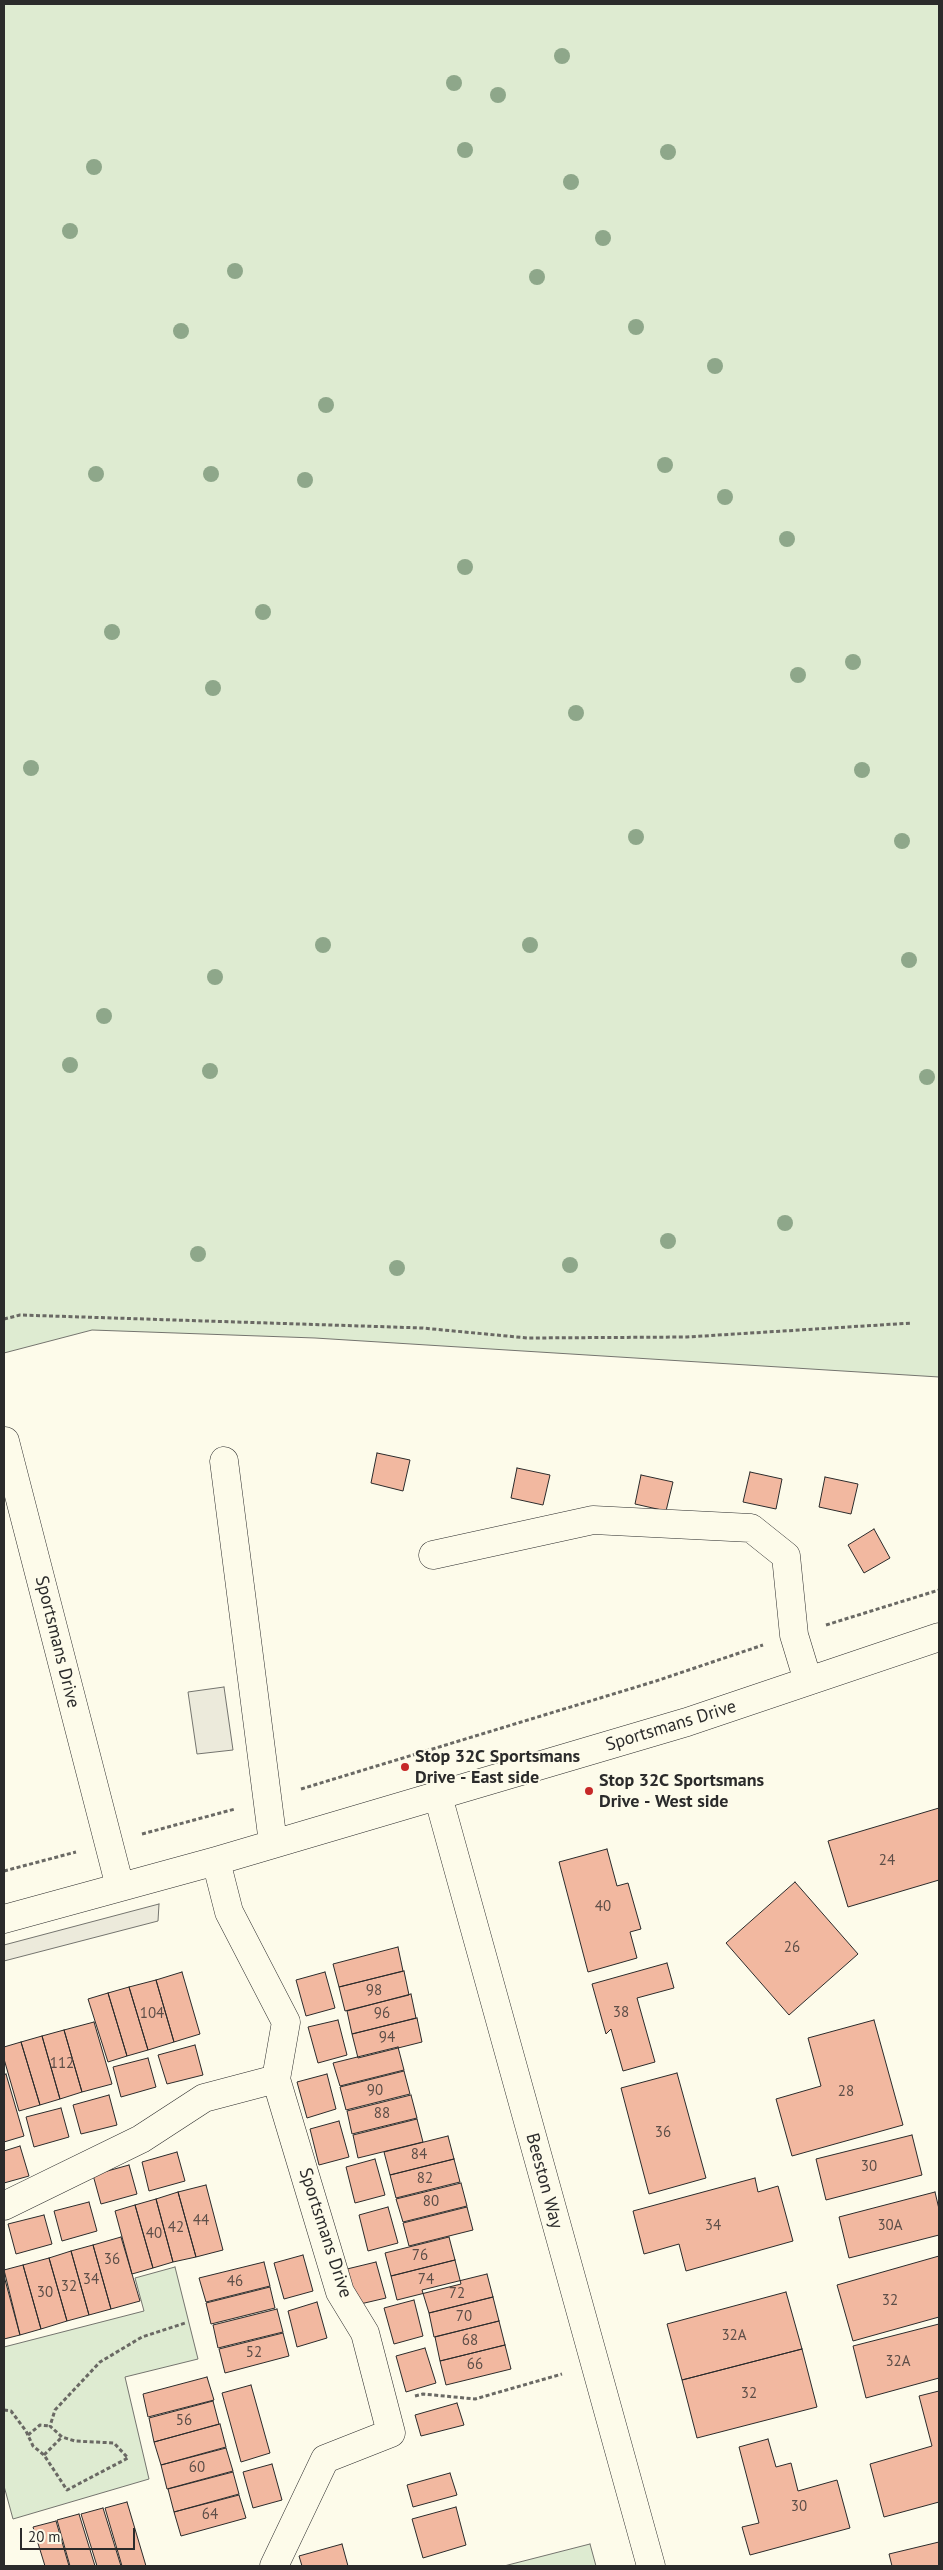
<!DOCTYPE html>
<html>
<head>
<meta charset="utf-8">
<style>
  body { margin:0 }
  #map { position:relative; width:943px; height:2570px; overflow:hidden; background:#fdfbea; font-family:"PT Sans",sans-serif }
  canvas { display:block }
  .frame { position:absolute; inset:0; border:5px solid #2b2b2b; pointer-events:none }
  .scale { position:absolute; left:20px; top:2528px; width:115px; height:22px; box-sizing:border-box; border:2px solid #2b2b2b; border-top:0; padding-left:6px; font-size:15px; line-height:18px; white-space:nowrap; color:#2b2b2b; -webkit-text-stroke:4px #fdfbea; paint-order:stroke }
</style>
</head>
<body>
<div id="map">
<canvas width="943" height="2570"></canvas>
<div class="frame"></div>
<div class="scale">20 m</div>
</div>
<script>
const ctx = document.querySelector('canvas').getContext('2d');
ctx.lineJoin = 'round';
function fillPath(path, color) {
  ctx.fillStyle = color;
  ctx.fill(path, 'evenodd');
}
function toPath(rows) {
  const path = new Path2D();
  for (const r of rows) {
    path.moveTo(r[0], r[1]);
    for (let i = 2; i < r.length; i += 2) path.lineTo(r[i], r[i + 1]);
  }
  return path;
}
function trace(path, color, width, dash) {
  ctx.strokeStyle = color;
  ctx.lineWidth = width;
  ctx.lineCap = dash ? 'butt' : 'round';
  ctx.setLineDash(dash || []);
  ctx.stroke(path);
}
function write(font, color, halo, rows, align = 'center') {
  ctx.font = font + ' "PT Sans",sans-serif';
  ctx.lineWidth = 4;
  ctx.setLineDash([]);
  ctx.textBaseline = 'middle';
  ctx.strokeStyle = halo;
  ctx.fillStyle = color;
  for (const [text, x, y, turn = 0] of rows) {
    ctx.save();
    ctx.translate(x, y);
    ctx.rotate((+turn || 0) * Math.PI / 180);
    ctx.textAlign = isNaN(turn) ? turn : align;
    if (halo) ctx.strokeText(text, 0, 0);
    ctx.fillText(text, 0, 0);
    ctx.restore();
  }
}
const green = toPath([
  [4,4,939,4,939,1377,315,1338,92,1330,4,1353,4,4],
  [175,2267,198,2359,125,2377,149,2479,13,2519,4,2486,4,2347,144,2311,135,2278,175,2267],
  [590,2544,596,2566,504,2566,590,2544]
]);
const parking = toPath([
  [224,1687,233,1750,197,1754,188,1692,224,1687],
  [159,1904,158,1921,4,1961,4,1945,159,1904]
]);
const building = toPath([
  [377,1453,410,1460,403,1491,371,1483,377,1453],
  [517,1468,550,1475,543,1505,511,1498,517,1468],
  [750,1472,782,1479,776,1509,743,1502,750,1472],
  [641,1475,673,1482,666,1511,635,1504,641,1475],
  [825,1477,858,1484,851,1514,819,1507,825,1477],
  [874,1529,890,1558,864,1573,848,1545,874,1529],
  [939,1808,939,1880,848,1907,828,1841,939,1808],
  [607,1849,617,1886,628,1883,641,1929,630,1932,637,1958,588,1972,559,1862,607,1849],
  [795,1882,858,1954,789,2015,726,1943,795,1882],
  [398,1947,403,1971,339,1987,333,1964,398,1947],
  [667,1963,674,1988,637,1998,655,2062,623,2071,611,2029,606,2034,592,1984,667,1963],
  [404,1971,409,1995,345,2011,339,1987,404,1971],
  [182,1972,200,2034,174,2042,156,1980,182,1972],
  [325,1972,335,2008,306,2016,296,1980,325,1972],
  [156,1980,174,2042,148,2050,129,1987,156,1980],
  [129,1987,148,2050,127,2056,108,1993,129,1987],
  [108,1993,127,2056,108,2062,88,1999,108,1993],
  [411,1994,416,2018,352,2034,347,2011,411,1994],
  [417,2018,422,2042,358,2058,352,2034,417,2018],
  [338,2020,347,2055,318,2063,308,2027,338,2020],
  [874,2020,903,2125,792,2156,776,2099,821,2086,808,2038,874,2020],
  [94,2022,112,2084,82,2092,64,2030,94,2022],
  [64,2030,82,2092,60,2099,42,2036,64,2030],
  [42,2036,60,2099,40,2105,21,2042,42,2036],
  [21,2042,40,2105,19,2111,4,2059,4,2047,21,2042],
  [195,2045,203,2075,167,2084,158,2055,195,2045],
  [398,2047,404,2070,340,2086,333,2063,398,2047],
  [148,2058,156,2087,121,2097,113,2067,148,2058],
  [404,2071,410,2094,346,2110,340,2087,404,2071],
  [677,2073,706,2178,649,2194,621,2088,677,2073],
  [6,2074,24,2136,4,2142,4,2075,6,2074],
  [327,2074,336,2109,307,2118,297,2082,327,2074],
  [109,2095,117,2125,81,2134,73,2105,109,2095],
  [411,2095,417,2118,352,2134,347,2111,411,2095],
  [61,2108,69,2137,34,2147,26,2117,61,2108],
  [417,2119,423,2142,358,2158,353,2135,417,2119],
  [339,2121,349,2157,319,2165,310,2129,339,2121],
  [912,2135,922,2175,826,2200,816,2159,912,2135],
  [448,2136,454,2159,390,2175,384,2152,448,2136],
  [20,2146,29,2176,4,2183,4,2151,20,2146],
  [177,2152,185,2181,149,2191,142,2162,177,2152],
  [375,2159,385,2195,355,2203,346,2167,375,2159],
  [454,2159,460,2182,396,2198,390,2175,454,2159],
  [129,2165,137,2194,101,2204,93,2175,129,2165],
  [755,2178,758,2192,778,2186,793,2241,686,2271,679,2244,644,2254,633,2211,755,2178],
  [461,2183,467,2206,403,2222,396,2199,461,2183],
  [206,2185,223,2250,196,2257,178,2192,206,2185],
  [178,2192,196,2257,173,2262,156,2199,178,2192],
  [935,2192,939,2209,939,2235,849,2258,839,2217,935,2192],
  [156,2199,173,2262,153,2268,135,2205,156,2199],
  [89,2202,97,2231,62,2241,54,2211,89,2202],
  [135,2205,153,2268,132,2274,115,2211,135,2205],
  [388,2207,398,2243,368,2251,359,2215,388,2207],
  [467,2207,473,2230,409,2246,403,2223,467,2207],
  [44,2215,52,2244,16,2254,8,2224,44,2215],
  [121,2237,140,2301,111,2309,93,2245,121,2237],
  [449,2237,455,2260,391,2276,385,2253,449,2237],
  [93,2245,111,2309,89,2315,71,2251,93,2245],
  [71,2251,89,2315,67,2321,49,2258,71,2251],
  [303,2255,313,2291,284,2299,274,2263,303,2255],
  [939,2256,939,2317,853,2341,837,2285,939,2256],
  [49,2258,67,2321,41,2329,23,2265,49,2258],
  [455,2260,461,2284,397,2300,391,2276,455,2260],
  [264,2262,270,2286,206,2302,199,2278,264,2262],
  [376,2262,386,2298,356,2305,347,2269,376,2262],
  [23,2265,41,2329,20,2335,4,2270,23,2265],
  [487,2274,493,2297,429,2313,422,2290,487,2274],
  [4,2276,20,2335,4,2339,4,2276],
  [270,2287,275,2308,211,2324,206,2303,270,2287],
  [786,2292,802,2349,682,2380,667,2324,786,2292],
  [493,2297,499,2321,434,2337,429,2313,493,2297],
  [414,2300,423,2336,394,2344,384,2308,414,2300],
  [317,2302,327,2338,297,2347,288,2311,317,2302],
  [277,2309,283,2332,218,2348,213,2325,277,2309],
  [499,2321,505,2345,440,2361,435,2337,499,2321],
  [939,2324,939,2378,866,2398,853,2346,939,2324],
  [283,2333,289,2356,225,2373,219,2349,283,2333],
  [505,2345,511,2369,446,2385,440,2361,505,2345],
  [425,2348,436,2383,406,2392,396,2356,425,2348],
  [802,2349,817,2407,697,2438,682,2380,802,2349],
  [207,2377,214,2400,148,2417,143,2394,207,2377],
  [251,2385,270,2453,241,2462,222,2393,251,2385],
  [939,2391,939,2502,884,2517,870,2464,932,2446,919,2396,939,2391],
  [213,2401,219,2424,154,2442,149,2418,213,2401],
  [457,2403,464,2425,421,2436,415,2415,457,2403],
  [220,2424,226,2447,161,2465,154,2442,220,2424],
  [768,2439,776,2467,791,2463,798,2491,837,2480,850,2528,750,2555,742,2527,759,2523,739,2447,768,2439],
  [226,2448,233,2471,167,2489,161,2465,226,2448],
  [272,2464,282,2500,253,2508,243,2472,272,2464],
  [233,2472,239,2494,174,2512,168,2489,233,2472],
  [450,2473,457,2495,413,2507,407,2485,450,2473],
  [239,2495,246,2518,181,2536,174,2512,239,2495],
  [127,2502,146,2566,122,2566,105,2508,127,2502],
  [456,2507,466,2545,423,2558,412,2519,456,2507],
  [103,2508,121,2566,97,2566,81,2514,103,2508],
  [79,2514,95,2566,70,2566,57,2520,79,2514],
  [56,2521,69,2566,45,2566,33,2527,56,2521],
  [939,2542,939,2566,892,2566,889,2554,939,2542],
  [342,2544,348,2566,302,2566,299,2556,342,2544]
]);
const path = toPath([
  [4,1319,20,1315,423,1328,527,1338,687,1337,912,1323],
  [826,1625,939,1590],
  [301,1789,656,1681,763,1645],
  [142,1834,235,1809],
  [4,1871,76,1852],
  [415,2396,423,2394,475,2399,562,2374],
  [4,2410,11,2411,26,2431,33,2446,44,2455,67,2490,128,2458,114,2443,75,2441,62,2437,50,2426,55,2410,100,2362,142,2337,185,2323],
  [28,2435,40,2425,50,2426],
  [44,2455,62,2437]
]);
const minor = toPath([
  [5,1441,120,1887],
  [224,1461,273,1843],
  [433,1555,593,1520,751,1528,786,1556,794,1635,808,1681],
  [438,1796,651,2566],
  [216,1861,229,1912,286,2022,276,2079,340,2292,365,2333,391,2433,325,2459,274,2566],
  [4,1919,216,1861,687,1722,939,1637],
  [4,2206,141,2139,204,2098,276,2079]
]);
const trees = [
  [562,56],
  [454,83],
  [498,95],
  [465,150],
  [668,152],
  [94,167],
  [571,182],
  [70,231],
  [603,238],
  [235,271],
  [537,277],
  [636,327],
  [181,331],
  [715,366],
  [326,405],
  [665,465],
  [96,474],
  [211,474],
  [305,480],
  [725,497],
  [787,539],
  [465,567],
  [263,612],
  [112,632],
  [853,662],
  [798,675],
  [213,688],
  [576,713],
  [31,768],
  [862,770],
  [636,837],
  [902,841],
  [323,945],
  [530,945],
  [909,960],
  [215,977],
  [104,1016],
  [70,1065],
  [210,1071],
  [927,1077],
  [785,1223],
  [668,1241],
  [198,1254],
  [570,1265],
  [397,1268]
];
const markers = [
  [405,1767,5,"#c62828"],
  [589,1791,5,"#c62828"]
];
const numberNames = [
  ["24",887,1861],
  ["40",603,1907],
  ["26",792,1948],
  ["98",374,1991],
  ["38",621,2013],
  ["104",152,2014],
  ["96",382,2014],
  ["94",387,2038],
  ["112",62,2064],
  ["90",375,2091],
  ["28",846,2092],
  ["88",382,2114],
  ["36",663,2133],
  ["84",419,2155],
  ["30",869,2167],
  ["82",425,2179],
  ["80",431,2202],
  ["44",201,2221],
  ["34",713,2226],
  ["30A",890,2226],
  ["42",176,2228],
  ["40",154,2234],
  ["76",420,2256],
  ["36",112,2260],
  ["34",91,2280],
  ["74",426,2280],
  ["46",235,2282],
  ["32",69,2287],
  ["30",45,2293],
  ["72",457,2294],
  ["32",890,2301],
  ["70",464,2317],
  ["32A",734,2336],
  ["68",470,2341],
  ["52",254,2353],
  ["32A",898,2362],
  ["66",475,2365],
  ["32",749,2394],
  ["56",184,2421],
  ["60",197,2468],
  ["30",799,2507],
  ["64",210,2515]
];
const streetNames = [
  ["Sportsmans Drive",57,1642,76],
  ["Sportsmans Drive",671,1726,-17],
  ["Beeston Way",544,2181,75],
  ["Sportsmans Drive",325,2233,72]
];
const poiNames = [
  ["Stop 32C Sportsmans",415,1757],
  ["Drive - East side",415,1778],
  ["Stop 32C Sportsmans",599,1781],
  ["Drive - West side",599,1802]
];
fillPath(green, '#deebd1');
trace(green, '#74746e', 1);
fillPath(parking, '#eceadb');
trace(parking, '#74746e', 1);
fillPath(building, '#f2b8a0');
trace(building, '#2b2b2b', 1);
trace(minor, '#2b2b2b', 29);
trace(path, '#6a6964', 3, [4, 2.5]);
trace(minor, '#fdfbea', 28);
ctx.fillStyle = '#8ea78a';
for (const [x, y] of trees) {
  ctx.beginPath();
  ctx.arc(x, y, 8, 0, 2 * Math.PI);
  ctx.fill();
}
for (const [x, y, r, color] of markers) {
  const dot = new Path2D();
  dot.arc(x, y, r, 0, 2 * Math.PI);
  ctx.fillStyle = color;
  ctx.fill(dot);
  trace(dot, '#fdfbea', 2);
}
write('15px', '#5d4e48', null, numberNames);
write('18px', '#2b2b2b', '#fdfbea', streetNames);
write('bold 18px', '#2b2b2b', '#fdfbea', poiNames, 'left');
</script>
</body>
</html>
